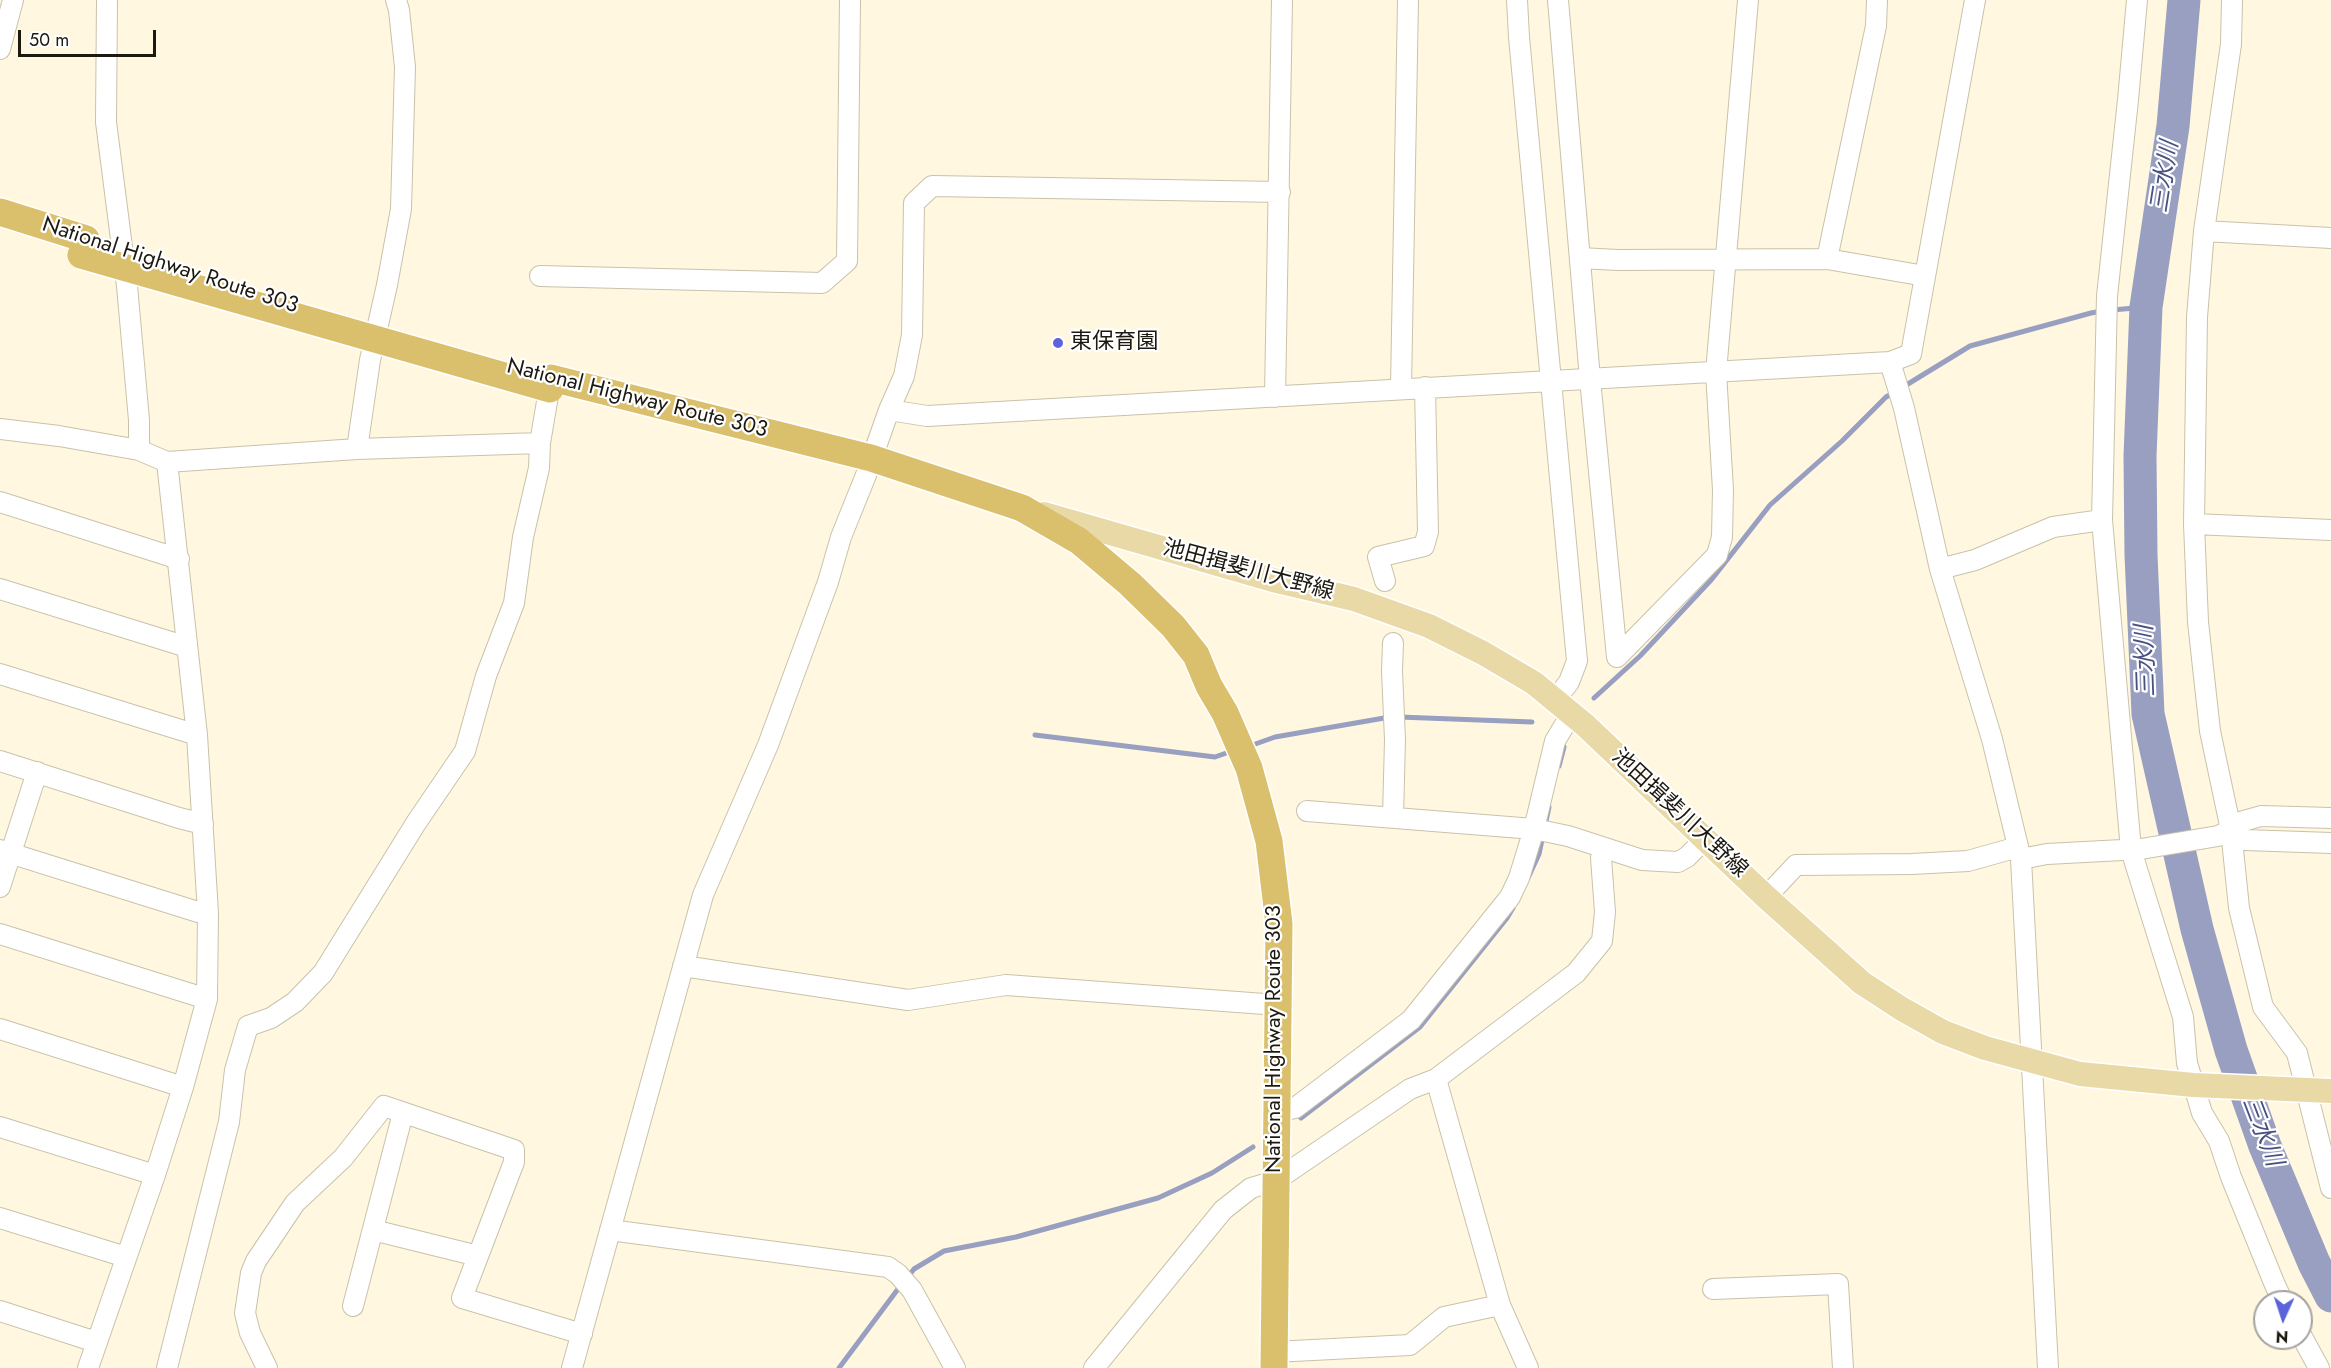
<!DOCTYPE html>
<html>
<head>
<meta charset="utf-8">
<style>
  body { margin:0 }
  #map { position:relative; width:2331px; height:1368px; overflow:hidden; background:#fff7df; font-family:Jost,sans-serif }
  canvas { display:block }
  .north { position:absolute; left:2253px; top:1290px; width:60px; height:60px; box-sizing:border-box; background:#fff; border:2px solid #a4a39f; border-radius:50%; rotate:183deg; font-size:16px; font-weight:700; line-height:24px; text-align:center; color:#1c1910 }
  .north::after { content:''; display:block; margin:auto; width:21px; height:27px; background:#5b64db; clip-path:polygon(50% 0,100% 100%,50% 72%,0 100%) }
  .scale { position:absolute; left:18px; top:30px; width:138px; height:27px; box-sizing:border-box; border:3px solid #1c1910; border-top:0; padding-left:8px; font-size:18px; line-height:21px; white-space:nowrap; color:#1c1910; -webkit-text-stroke:4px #fff; paint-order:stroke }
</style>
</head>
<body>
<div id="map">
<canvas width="2331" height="1368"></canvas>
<div class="north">N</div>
<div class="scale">50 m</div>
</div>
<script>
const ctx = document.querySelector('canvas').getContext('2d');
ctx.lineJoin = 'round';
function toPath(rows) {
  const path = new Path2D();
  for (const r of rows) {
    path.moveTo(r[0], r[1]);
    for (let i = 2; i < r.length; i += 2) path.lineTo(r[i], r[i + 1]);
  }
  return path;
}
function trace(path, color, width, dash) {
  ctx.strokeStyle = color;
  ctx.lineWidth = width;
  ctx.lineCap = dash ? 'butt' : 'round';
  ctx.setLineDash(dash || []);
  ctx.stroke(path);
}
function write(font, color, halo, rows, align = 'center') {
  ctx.font = font + ' Jost,"Noto Sans JP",sans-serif';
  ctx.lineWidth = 4.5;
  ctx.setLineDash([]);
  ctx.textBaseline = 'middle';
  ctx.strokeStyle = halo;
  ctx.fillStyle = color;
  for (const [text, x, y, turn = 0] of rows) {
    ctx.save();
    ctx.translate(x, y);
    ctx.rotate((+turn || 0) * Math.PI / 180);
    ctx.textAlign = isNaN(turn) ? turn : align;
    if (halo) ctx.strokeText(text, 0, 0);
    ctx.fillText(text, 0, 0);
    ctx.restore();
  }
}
const stream = toPath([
  [2112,310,2146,307],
  [1903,387,1970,346,2091,313,2102,311],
  [1594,698,1640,656,1712,579,1770,505,1842,441,1886,397,1895,392],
  [1399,717,1532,722],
  [1035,735,1215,757,1232,751],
  [1247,747,1275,737,1390,717],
  [1559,766,1564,747],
  [1528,878,1539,854,1549,807],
  [1301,1118,1420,1027,1507,918,1513,908],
  [907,1278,914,1269,944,1251,1016,1237,1158,1198,1212,1173,1253,1147],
  [839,1368,901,1285]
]);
const river = toPath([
  [2184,0,2173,126,2146,307,2140,456,2141,555,2148,714,2197,929,2231,1050,2265,1146,2314,1263,2331,1296]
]);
const minor = toPath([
  [107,0,106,122,127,286,139,420,139,450],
  [1517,0,1519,37,1577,661,1569,682,1555,700],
  [1558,0,1590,379,1617,657,1717,555,1722,537,1723,490,1716,372,1748,0],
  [2137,0,2128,100,2107,296,2102,520,2131,850,2183,1017,2187,1063,2202,1113,2219,1141,2231,1177,2275,1285,2283,1302],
  [2232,0,2231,44,2204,231,2197,317,2194,524,2198,622,2210,731,2231,830,2239,908,2263,1007,2297,1053,2331,1188],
  [0,49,13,0],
  [2204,231,2331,238],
  [1580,258,1618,260,1827,259,1925,276],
  [1827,259,1876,26,1877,0],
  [540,276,822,283,847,261,850,0],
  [1890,362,1904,408,1940,569,1992,739,2021,859,2048,1368],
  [1401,388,1408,0],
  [1275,397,1282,0],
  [889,410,927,416,1890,362,1911,354,1975,0],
  [0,429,59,436,139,450,167,462,197,735,208,913,207,999,183,1087,155,1175,88,1368],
  [357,449,370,360,387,285,401,209,405,67,399,10,396,0],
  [167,462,357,449,540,443],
  [0,502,179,559],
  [2194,524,2331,530],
  [1940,569,1975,560,2053,527,2102,520],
  [1385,581,1378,557,1424,546,1428,532,1425,387],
  [0,589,187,647],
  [1393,643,1392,671,1395,740,1393,817],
  [0,674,197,735],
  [0,761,179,818,203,824],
  [1307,811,1534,829,1568,836,1642,860,1678,862,1687,857,1705,839],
  [2231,830,2245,840,2331,843],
  [0,850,198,912,208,913],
  [2021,859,2047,854,2141,849,2218,836,2231,830,2240,822,2261,816,2331,818],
  [0,887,37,772],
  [1766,897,1796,865,1912,864,1968,861,2018,847],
  [0,934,207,999],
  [683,966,908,1000,1006,985,1278,1005],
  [0,1029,183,1087],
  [1436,1079,1500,1305,1528,1368],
  [1276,1112,1295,1108,1411,1020,1510,897,1519,878,1534,829,1555,741,1571,714],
  [0,1127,155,1175],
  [0,1218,126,1257],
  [373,1230,478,1256],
  [610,1230,888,1267,898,1274,912,1290,955,1368],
  [1713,1289,1838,1284,1843,1368],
  [353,1306,403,1113],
  [0,1311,96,1342],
  [2301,1335,2319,1368],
  [1274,1352,1410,1345,1444,1317,1500,1305],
  [167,1368,229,1122,235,1070,248,1026,271,1018,295,1002,323,973,416,823,465,751,486,676,514,603,523,537,539,468,540,443,551,378],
  [267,1368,250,1333,245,1313,251,1273,256,1261,295,1203,343,1158,384,1106,514,1150,514,1162,462,1298,582,1334],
  [572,1368,703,895,768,745,828,582,841,537,866,475,889,410,904,376,912,335,914,203,932,186,1280,192],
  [1094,1368,1223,1210,1251,1188,1275,1181,1410,1089,1436,1079,1576,973,1602,941,1605,912,1601,858,1603,848]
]);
const major = toPath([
  [1044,514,1273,580,1354,599,1429,626,1483,653,1534,683,1585,725,1766,897,1862,983,1902,1009,1943,1032,1985,1048,2080,1074,2193,1085,2331,1091]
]);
const highway = toPath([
  [0,212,86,239],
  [551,378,871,458,1022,508,1079,541,1130,584,1173,626,1196,655,1209,686,1225,713,1249,768,1269,841,1279,924,1274,1368]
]);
const highwayBridge = toPath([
  [81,255,550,389]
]);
const markers = [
  [1058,343,6,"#5b64db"]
];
const streetNames = [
  ["National Highway Route 303",170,266,18],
  ["National Highway Route 303",637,399,14],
  ["池田揖斐川大野線",1248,571,15],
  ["池田揖斐川大野線",1679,814,43],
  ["National Highway Route 303",1275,1039,-90]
];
const poiNames = [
  ["東保育園",1070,343]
];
const waterNames = [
  ["三水川",2166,177,-81],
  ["三水川",2147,661,-92],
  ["三水川",2261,1132,69]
];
trace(stream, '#989fc0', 5);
trace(river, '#989fc0', 33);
trace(minor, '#c9c2aa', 22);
trace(major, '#fff', 27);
trace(highway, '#fff', 30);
trace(minor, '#fff', 20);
trace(major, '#e9d9a7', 24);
trace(highway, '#dac06c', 27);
trace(highwayBridge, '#fff', 30, []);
trace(highwayBridge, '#dac06c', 27);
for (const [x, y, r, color] of markers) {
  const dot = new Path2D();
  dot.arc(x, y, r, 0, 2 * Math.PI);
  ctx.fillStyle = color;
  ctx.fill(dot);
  trace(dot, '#fff', 2);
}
write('22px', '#1c1910', '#fff', streetNames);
write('22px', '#1c1910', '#fff', poiNames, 'left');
write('italic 24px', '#495180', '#fff', waterNames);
</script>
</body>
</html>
